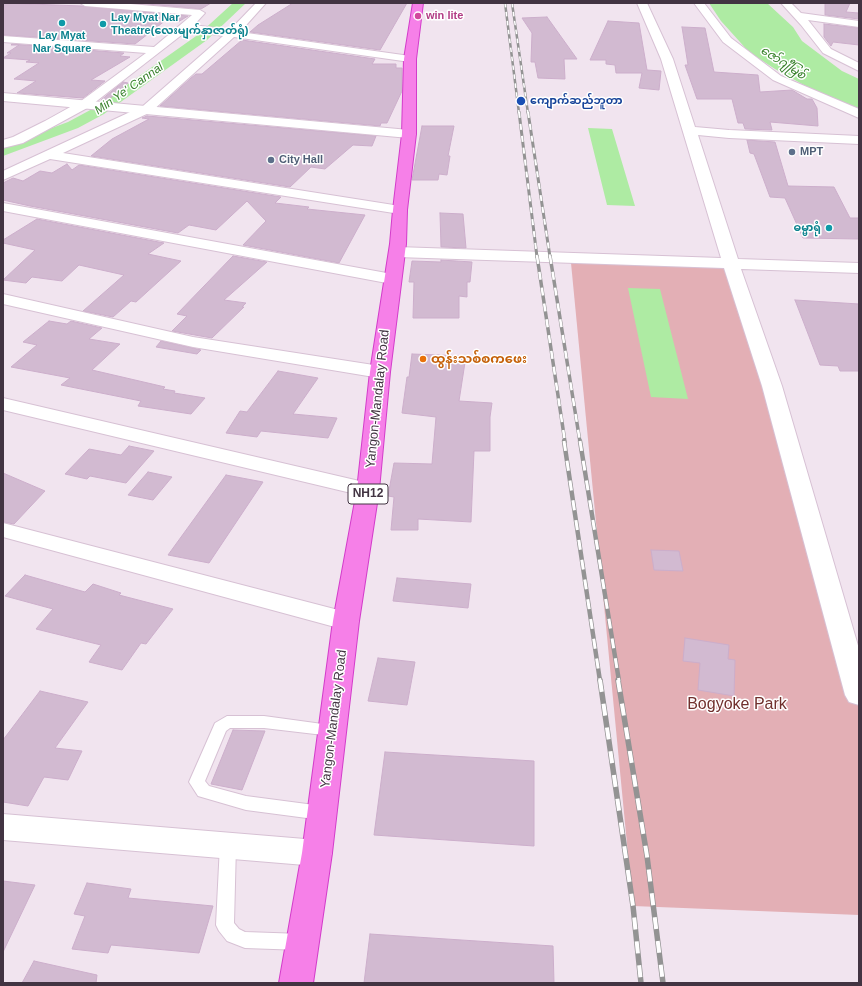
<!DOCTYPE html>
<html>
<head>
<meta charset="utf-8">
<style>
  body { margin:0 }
  #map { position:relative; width:862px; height:986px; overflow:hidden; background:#f1e4ef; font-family:Arial,sans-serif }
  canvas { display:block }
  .frame { position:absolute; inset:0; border:4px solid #423442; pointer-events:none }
</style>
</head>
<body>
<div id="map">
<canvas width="862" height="986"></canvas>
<div class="frame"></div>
</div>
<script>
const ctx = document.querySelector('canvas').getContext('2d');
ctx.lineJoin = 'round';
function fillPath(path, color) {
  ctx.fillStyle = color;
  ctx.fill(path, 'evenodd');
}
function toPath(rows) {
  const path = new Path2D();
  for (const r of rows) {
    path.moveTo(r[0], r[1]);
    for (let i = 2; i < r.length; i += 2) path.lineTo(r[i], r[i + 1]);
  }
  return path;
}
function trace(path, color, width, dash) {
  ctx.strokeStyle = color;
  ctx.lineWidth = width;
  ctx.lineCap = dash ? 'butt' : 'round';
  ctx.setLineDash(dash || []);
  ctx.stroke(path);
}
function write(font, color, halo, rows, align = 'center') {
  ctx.font = font + ' Arial,"Noto Sans Myanmar",sans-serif';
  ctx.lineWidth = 3;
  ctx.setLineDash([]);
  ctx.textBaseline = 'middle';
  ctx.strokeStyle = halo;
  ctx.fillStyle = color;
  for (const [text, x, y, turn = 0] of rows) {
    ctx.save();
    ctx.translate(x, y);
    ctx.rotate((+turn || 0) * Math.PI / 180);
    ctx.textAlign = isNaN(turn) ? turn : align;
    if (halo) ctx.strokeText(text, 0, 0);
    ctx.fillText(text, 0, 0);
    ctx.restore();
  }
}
const green = toPath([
  [571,263,731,264,859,687,859,915,633,906]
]);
const water = toPath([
  [709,3,767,3,793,27,802,41,842,71,859,79,859,109,818,93,775,69,749,52,721,21],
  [588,128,612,129,635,206,607,205],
  [628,288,660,289,688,399,651,397]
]);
const canal = toPath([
  [233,3,246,3,207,40,104,114,78,128,3,156,3,146,68,122,94,108,199,34,233,3]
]);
const building = toPath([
  [3,3,82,6,188,16,178,22,166,20,135,44,3,35,3,3],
  [136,3,211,3,201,9,136,3],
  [293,3,407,3,380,50,250,32,258,25,293,3],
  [825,3,850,3,846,12,859,13,859,19,825,15,825,3],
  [547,17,577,59,564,59,565,79,538,78,535,62,531,62,532,33,522,18,547,17],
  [608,21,639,23,647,70,661,71,659,90,639,88,642,73,616,73,615,65,606,64,606,60,590,60,608,21],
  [824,24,859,28,859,45,833,42,831,46,824,37,824,24],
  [682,27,705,28,714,72,758,75,760,92,792,90,807,99,812,99,817,108,818,126,770,122,772,130,745,129,743,123,738,123,732,99,697,99,685,65,688,65,682,27],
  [242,40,375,59,372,64,396,64,396,68,402,68,402,91,387,123,381,123,380,126,160,106,191,78,196,74,202,74,242,40],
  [12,44,124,53,120,56,130,57,91,80,105,81,83,98,17,93,36,81,14,79,39,63,26,62,30,60,3,58,11,53,7,53,19,45,11,45,12,44],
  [123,82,128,83,108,100,101,100,123,82],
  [147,116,376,136,372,146,353,145,325,169,311,167,290,187,91,156,112,139,149,119,142,118,147,116],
  [422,126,454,126,448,156,450,156,447,175,439,174,438,180,412,180,422,126],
  [747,140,775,142,788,186,834,187,850,218,859,218,859,239,803,238,785,198,770,197,754,154,750,153,747,140],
  [67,164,72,170,79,165,281,197,275,203,309,207,307,209,365,215,339,263,243,245,266,221,247,201,216,230,189,225,178,233,30,206,3,200,3,183,13,178,23,181,40,171,52,173,67,164],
  [440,213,463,214,466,248,441,247,440,213],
  [37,219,164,243,148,254,181,261,136,302,131,301,113,317,83,311,124,275,79,265,62,281,32,277,26,283,3,280,35,250,3,243,3,240,37,219],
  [233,256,267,262,224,300,246,303,242,307,244,307,212,338,172,331,187,316,177,314,233,256],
  [441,260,472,262,470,282,467,282,467,297,459,296,459,318,413,318,414,282,409,282,412,261,441,262,441,260],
  [795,300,859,304,859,371,840,371,838,366,820,365,795,300],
  [49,321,67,324,71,321,102,328,89,339,120,344,92,370,165,387,163,389,175,391,174,393,205,398,191,414,138,406,141,401,61,385,70,378,11,367,37,345,23,342,49,321],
  [161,341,193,348,201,350,197,354,156,347,161,341],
  [412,354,466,356,459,401,492,403,490,417,490,451,474,451,471,522,418,519,418,530,391,530,394,497,388,496,394,463,432,464,436,417,402,413,407,377,409,377,412,354],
  [278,371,318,378,293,414,337,418,328,438,261,431,257,437,226,433,240,411,247,412,278,371],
  [129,446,154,451,126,483,90,476,87,479,65,474,89,449,121,455,129,446],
  [148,472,172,477,153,500,128,495,148,472],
  [3,473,45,491,14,524,3,522,3,473],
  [226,475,263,482,209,563,168,555,226,475],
  [651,550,679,551,683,571,654,570,651,550],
  [25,575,85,592,93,584,121,593,119,595,173,609,146,644,141,643,122,670,89,662,101,645,36,629,53,609,5,596,25,575],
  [397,578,471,584,468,608,393,601,397,578],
  [685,638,729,645,728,659,735,660,734,696,698,690,700,663,683,661,685,638],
  [378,658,415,662,407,705,368,701,378,658],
  [40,691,88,702,55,748,82,751,68,780,44,777,28,806,3,802,3,740,40,691],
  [233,730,265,731,242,790,211,784,233,730],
  [385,752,534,761,534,846,374,835,385,752],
  [3,881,35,885,3,952,3,881],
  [87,883,131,889,128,898,213,906,199,953,111,945,108,953,72,949,85,916,74,914,87,883],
  [370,934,553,946,554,983,364,983,370,934],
  [34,961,97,975,96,983,22,983,34,961]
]);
const service = toPath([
  [227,716,264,716,337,726,340,730,337,734,332,736,264,728,230,728,226,731,205,781,209,786,246,796,322,806,328,808,330,813,328,818,322,820,246,810,198,796,189,782,215,723,227,716],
  [228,838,234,840,236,845,234,923,239,929,245,932,302,934,308,936,311,942,308,948,302,950,245,948,227,941,219,931,216,925,220,845,222,840,228,838]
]);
const minor = toPath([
  [80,3,119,3,200,10,205,13,194,25,230,30,256,3,266,3,240,32,410,56,416,59,410,62,234,37,151,112,63,153,400,206,405,207,407,210,405,213,400,214,50,159,3,180,3,171,143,106,223,36,188,30,89,107,23,143,3,148,3,140,13,137,45,121,81,101,146,53,3,42,3,36,154,47,192,15,85,6,80,3],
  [637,3,647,3,673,59,695,127,729,130,859,136,859,144,729,138,698,135,738,259,859,263,859,273,741,269,782,386,859,649,859,705,849,702,845,695,762,386,724,268,397,257,391,255,389,252,391,249,397,247,721,258,661,59,637,3],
  [694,3,704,3,731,38,781,76,859,109,859,118,773,80,723,42,694,3],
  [781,3,791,3,801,13,859,21,859,27,808,20,831,49,859,63,859,71,823,53,801,25,781,3],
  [3,203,392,274,398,275,400,279,398,283,392,284,3,211,3,203],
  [3,294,193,337,380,366,387,368,390,372,387,376,380,378,193,347,3,304,3,294],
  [3,398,368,483,376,485,379,490,376,495,368,497,3,410,3,398],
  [3,523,346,612,355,615,359,621,355,627,346,630,3,537,3,523],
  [3,814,317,840,328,844,332,853,328,862,317,866,3,840,3,814]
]);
const tertiary = toPath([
  [3,93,409,130,414,131,416,134,414,137,409,138,3,101,3,93]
]);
const trunk = toPath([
  [413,3,423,3,416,59,416,134,407,210,406,244,390,372,379,490,359,621,332,853,313,983,279,983,302,853,333,621,357,490,370,372,390,244,393,210,402,134,404,59,413,3]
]);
const railFar4 = toPath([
  [505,3,519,113],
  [512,3,528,113]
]);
const railFar3 = toPath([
  [519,112,537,257],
  [528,112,550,257]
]);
const railFar2 = toPath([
  [537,256,565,442],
  [550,256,580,442]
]);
const railFar1 = toPath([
  [564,441,600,681],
  [580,441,619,681]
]);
const rail = toPath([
  [600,680,633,906,641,983],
  [618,680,647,856,663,983]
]);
const markers = [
  [418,16,4,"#d1479c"],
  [62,23,4,"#0f9aa8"],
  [103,24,4,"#0f9aa8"],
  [521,101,5,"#1a4fb4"],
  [792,152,4,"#5c6f8a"],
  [271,160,4,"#5c6f8a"],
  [829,228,4,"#0f9aa8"],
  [423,359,4,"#e8710a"]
];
const farHotelnames = [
  ["win lite",426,16]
];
const farCulturenames = [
  ["Lay Myat Nar",111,18],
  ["Theatre(လေးမျက်နှာဇာတ်ရုံ)",111,31],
  ["Lay Myat",62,36,"center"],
  ["Nar Square",62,49,"center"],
  ["ဓမ္မာရုံ",821,228,"right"]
];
const farTransitnames = [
  ["ကျောက်ဆည်ဘူတာ",530,101]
];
const farServicenames = [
  ["MPT",800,152],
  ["City Hall",279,160]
];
const farWaternames = [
  ["ဇော်ဂျီမြစ်",783,63,33],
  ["Min Ye' Cannal",129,89,-35]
];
const shields = [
  [368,494,40]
];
const shieldNames = [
  ["NH12",368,494]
];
const foodNames = [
  ["ထွန်းသစ်စကဖေး",431,359]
];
const streetNames = [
  ["Yangon-Mandalay Road",378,399,-84],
  ["Yangon-Mandalay Road",334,719,-83]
];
const nearParknames = [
  ["Bogyoke Park",737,705]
];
fillPath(green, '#e3afb5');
fillPath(water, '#aeeba3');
fillPath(canal, '#aeeba3');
fillPath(building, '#d2bad1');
trace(building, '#ccaecb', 1);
trace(service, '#d7c1d4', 2);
trace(minor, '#d7c1d4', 2);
trace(tertiary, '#d7c1d4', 2);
trace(trunk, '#d33cca', 2);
fillPath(service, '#fff');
fillPath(minor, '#fff');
fillPath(tertiary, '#fff');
fillPath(trunk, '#f680e8');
trace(railFar4, '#939393', 2.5);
trace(railFar3, '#939393', 3);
trace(railFar2, '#939393', 3.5);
trace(railFar1, '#939393', 4.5);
trace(rail, '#939393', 5.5);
trace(railFar4, '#fff', 1.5, [4.5]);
trace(railFar3, '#fff', 2, [6]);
trace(railFar2, '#fff', 2.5, [8]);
trace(railFar1, '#fff', 3, [10]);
trace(rail, '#fff', 4, [12]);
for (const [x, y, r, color] of markers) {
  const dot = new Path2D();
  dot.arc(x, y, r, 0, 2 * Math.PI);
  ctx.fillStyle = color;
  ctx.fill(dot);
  trace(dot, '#fff', 1.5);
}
write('bold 11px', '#b23c85', '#fff', farHotelnames, 'left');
write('bold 11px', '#0d838f', '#fff', farCulturenames, 'left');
write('bold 11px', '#164399', '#fff', farTransitnames, 'left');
write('bold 11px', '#4e5e75', '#fff', farServicenames, 'left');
write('italic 12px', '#38822c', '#fff', farWaternames);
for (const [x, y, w] of shields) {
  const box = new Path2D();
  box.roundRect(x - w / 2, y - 10, w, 20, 3);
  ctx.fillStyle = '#fff';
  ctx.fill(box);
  trace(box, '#423442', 1);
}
write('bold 12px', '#423442', null, shieldNames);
write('bold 13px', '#c56008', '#fff', foodNames, 'left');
write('13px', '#423442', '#fff', streetNames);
write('16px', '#702f2c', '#fff', nearParknames);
</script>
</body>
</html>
